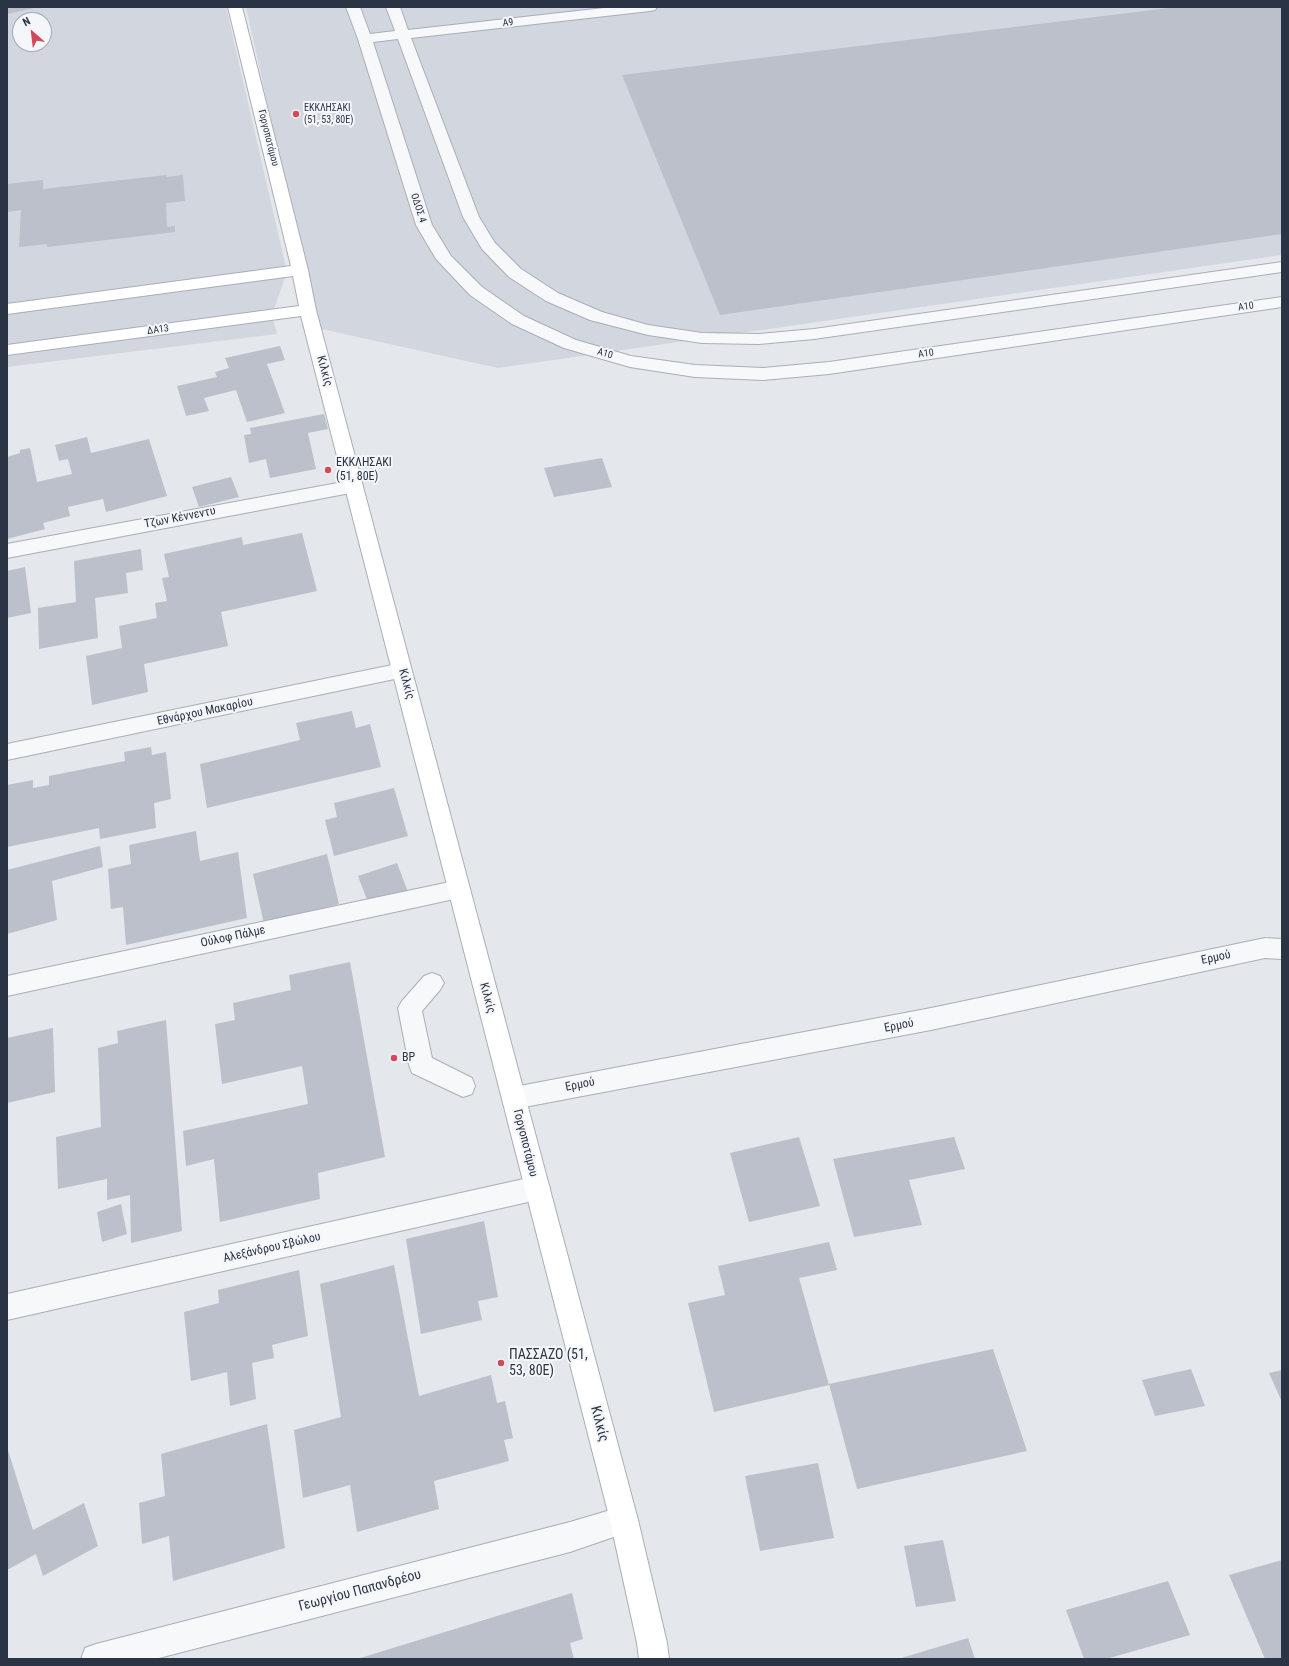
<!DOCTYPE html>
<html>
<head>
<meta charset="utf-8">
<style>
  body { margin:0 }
  #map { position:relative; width:1289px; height:1666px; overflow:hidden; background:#e4e7ec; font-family:"Roboto Condensed",sans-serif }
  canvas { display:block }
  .frame { position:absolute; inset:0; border:8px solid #2b3445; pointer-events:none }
  .north { position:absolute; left:12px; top:12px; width:40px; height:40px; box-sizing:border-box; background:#f4f6f9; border:1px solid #a4a8b1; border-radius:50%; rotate:332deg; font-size:11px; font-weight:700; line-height:16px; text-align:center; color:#2b3445 }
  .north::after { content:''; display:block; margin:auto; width:14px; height:18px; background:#d1495b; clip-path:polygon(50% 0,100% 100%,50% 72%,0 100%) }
</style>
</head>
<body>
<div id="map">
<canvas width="1289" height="1666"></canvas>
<div class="frame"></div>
<div class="north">N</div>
</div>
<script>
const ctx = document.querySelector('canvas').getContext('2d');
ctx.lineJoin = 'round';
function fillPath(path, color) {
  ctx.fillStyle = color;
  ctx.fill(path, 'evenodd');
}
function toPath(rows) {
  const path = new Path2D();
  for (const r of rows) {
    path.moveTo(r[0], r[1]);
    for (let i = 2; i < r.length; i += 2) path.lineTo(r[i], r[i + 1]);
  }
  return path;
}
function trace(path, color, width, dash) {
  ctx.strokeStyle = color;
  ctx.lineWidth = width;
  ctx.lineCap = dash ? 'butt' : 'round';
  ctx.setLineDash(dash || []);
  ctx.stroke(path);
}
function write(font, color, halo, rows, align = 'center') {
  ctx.font = font + ' "Roboto Condensed",sans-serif';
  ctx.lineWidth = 4;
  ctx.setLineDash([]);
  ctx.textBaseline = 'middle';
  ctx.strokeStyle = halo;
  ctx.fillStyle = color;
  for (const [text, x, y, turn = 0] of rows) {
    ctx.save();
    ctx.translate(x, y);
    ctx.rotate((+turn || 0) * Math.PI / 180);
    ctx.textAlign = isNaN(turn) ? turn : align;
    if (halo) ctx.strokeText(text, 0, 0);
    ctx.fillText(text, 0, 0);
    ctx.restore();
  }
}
const built = toPath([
  [7,7,226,7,287,272,272,315,277,334,7,367],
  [20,20,44,20,44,44,20,44],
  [246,7,1282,7,1282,255,498,368,317,328]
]);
const building = toPath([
  [7,7,34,7,34,8,7,14],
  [1177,7,1282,7,1282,234,720,315,622,75],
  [166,175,167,177,183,175,185,201,166,203,167,227,175,226,175,232,47,247,47,244,19,247,21,210,7,212,7,184,43,180,43,189],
  [280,346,285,360,267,364,285,413,247,422,236,390,204,398,209,411,186,416,177,386,217,377,215,372,229,368,225,358],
  [324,414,328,429,308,433,316,469,270,478,266,459,249,463,244,435,251,434,250,428],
  [87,437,91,453,149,439,167,496,106,512,103,499,68,507,70,516,43,523,45,529,7,539,7,457,20,453,20,450,30,448,37,482,72,474,68,459,59,461,55,445],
  [602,458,612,487,554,497,544,468],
  [231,477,239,497,199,507,192,487],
  [302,533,317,591,221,612,228,646,144,664,148,692,92,705,86,656,122,648,119,626,157,618,155,603,167,601,162,578,169,577,164,554,242,537,243,545],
  [141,549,143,570,126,573,128,593,95,598,98,638,39,649,38,608,76,602,74,561],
  [25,567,31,613,7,618,7,571],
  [352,711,356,728,370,724,381,767,207,808,200,764,300,740,296,723],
  [151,747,152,755,166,752,171,799,154,803,156,828,100,839,99,828,7,847,7,785,33,780,33,788,49,785,49,776,125,761,124,752],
  [394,788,408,836,334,856,325,820,337,817,334,803],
  [196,831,200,861,238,852,247,918,126,945,123,907,111,909,108,869,131,864,129,845],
  [100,846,103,867,52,881,57,920,7,934,7,870],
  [327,854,339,904,264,924,253,874],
  [397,863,408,892,369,905,358,876],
  [350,962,385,1157,318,1173,320,1199,220,1222,214,1159,186,1166,183,1131,308,1104,302,1066,222,1084,215,1024,235,1020,233,1003,291,990,289,975],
  [166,1020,182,1231,131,1243,130,1195,107,1200,107,1179,58,1189,56,1137,101,1127,98,1048,118,1043,117,1031],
  [53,1028,55,1092,7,1103,7,1038],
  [799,1137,820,1206,749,1222,730,1153],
  [954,1137,965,1169,909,1180,922,1225,854,1237,833,1159],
  [121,1204,127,1234,102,1242,97,1212],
  [484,1221,498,1297,478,1301,482,1320,421,1334,406,1239],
  [829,1242,837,1270,799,1278,829,1385,714,1412,688,1303,725,1295,718,1266],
  [394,1265,419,1396,491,1375,497,1403,505,1401,513,1438,504,1440,509,1461,434,1481,439,1509,357,1532,350,1485,303,1498,294,1430,341,1417,320,1284],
  [299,1270,308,1336,272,1345,274,1358,252,1363,256,1399,230,1406,227,1372,191,1381,184,1312,219,1303,218,1290],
  [993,1349,1027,1451,857,1489,829,1384],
  [1191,1369,1205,1406,1155,1416,1142,1380],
  [1282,1370,1282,1402,1269,1373],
  [267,1424,285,1548,173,1581,169,1536,142,1544,139,1503,165,1496,161,1454],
  [7,1447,33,1530,84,1503,98,1546,43,1576,36,1554,7,1570],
  [818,1463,834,1538,760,1551,745,1476],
  [943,1540,956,1601,916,1607,904,1546],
  [1282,1560,1282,1659,1265,1659,1229,1575],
  [1168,1581,1190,1635,1106,1659,1084,1659,1066,1610],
  [572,1593,583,1639,570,1643,574,1659,357,1659],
  [968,1638,975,1659,898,1659]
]);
const lane = toPath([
  [432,973,440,976,444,983,440,990,422,1011,432,1058,472,1078,475,1086,472,1094,463,1097,412,1073,409,1065,398,1008,402,1001,424,976,432,973]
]);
const street = toPath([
  [346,7,360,7,370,34,395,31,386,7,400,7,408,30,613,7,657,7,655,10,650,11,411,38,479,217,495,243,521,269,558,293,602,312,648,325,702,333,759,334,814,329,1282,262,1282,272,814,339,759,344,702,343,648,335,590,320,546,301,509,277,482,249,463,217,398,39,373,42,432,225,451,256,482,287,524,316,576,340,631,356,695,365,763,368,829,362,1282,297,1282,307,829,374,763,380,695,377,630,367,564,348,512,324,470,295,436,259,416,225,358,39,346,7],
  [354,480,361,481,363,486,361,491,7,558,7,544,354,480],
  [402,663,409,666,412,671,409,676,7,760,7,744,402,663],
  [459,880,467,882,470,889,467,896,459,898,7,996,7,976,459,880],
  [1265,938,1282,939,1282,959,1265,958,931,1030,514,1109,505,1106,502,1098,505,1090,514,1087,931,1008,1265,938],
  [537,1176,546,1179,550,1188,546,1197,537,1200,7,1320,7,1294,537,1176],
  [624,1506,634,1510,638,1520,634,1530,570,1552,155,1659,81,1659,85,1648,96,1644,570,1522,624,1506]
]);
const secondary = toPath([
  [228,7,242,7,308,270,316,310,638,1520,667,1643,669,1659,639,1659,637,1643,610,1520,301,316,7,355,7,345,299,306,293,276,7,314,7,304,291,266,228,7]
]);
const markers = [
  [296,114,4,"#d1495b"],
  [328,470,4,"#d1495b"],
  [394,1058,4,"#d1495b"],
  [501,1363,4,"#d1495b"]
];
const farStreetnames = [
  ["Α9",508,23,-7],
  ["Γοργοποτάμου",268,138,76],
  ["ΟΔΟΣ 4",418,208,72],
  ["Α10",1246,307,-8],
  ["ΔΑ13",158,330,-8],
  ["Α10",605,354,16],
  ["Α10",926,354,-8]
];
const farPoinames = [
  ["ΕΚΚΛΗΣΑΚΙ",304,108],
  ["(51, 53, 80Ε)",304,120]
];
const streetNames = [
  ["Κιλκίς",324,371,75],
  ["Τζων Κέννεντυ",180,518,-11],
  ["Κιλκίς",406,684,75],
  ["Εθνάρχου Μακαρίου",205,712,-12],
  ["Ούλοφ Πάλμε",233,937,-12],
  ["Ερμού",1216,958,-12],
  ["Κιλκίς",487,998,75],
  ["Ερμού",899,1026,-11],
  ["Ερμού",580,1085,-11],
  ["Γοργοποτάμου",525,1143,76],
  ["Αλεξάνδρου Σβώλου",272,1248,-13]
];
const poiNames = [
  ["ΕΚΚΛΗΣΑΚΙ",336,463],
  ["(51, 80Ε)",336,477],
  ["BP",402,1058]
];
const nearPoinames = [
  ["ΠΑΣΣΑΖΟ (51,",509,1355],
  ["53, 80Ε)",509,1371]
];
const nearStreetnames = [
  ["Κιλκίς",599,1424,75],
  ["Γεωργίου Παπανδρέου",360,1591,-15]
];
fillPath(built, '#d2d6de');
fillPath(building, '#bbc0ca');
trace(lane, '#a9aeb7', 2);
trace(street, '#a9aeb7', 2);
trace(secondary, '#a9aeb7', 2);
fillPath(lane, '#f7f8fa');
fillPath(street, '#f7f8fa');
fillPath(secondary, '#fff');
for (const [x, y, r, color] of markers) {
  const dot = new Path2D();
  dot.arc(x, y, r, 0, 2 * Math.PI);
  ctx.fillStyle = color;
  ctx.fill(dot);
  trace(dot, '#f4f6f9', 1.5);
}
write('10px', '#2b3445', '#f4f6f9', farStreetnames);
write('10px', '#2b3445', '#f4f6f9', farPoinames, 'left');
write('12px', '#2b3445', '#f4f6f9', streetNames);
write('12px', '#2b3445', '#f4f6f9', poiNames, 'left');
write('14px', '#2b3445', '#f4f6f9', nearPoinames, 'left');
write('14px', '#2b3445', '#f4f6f9', nearStreetnames);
</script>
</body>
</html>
